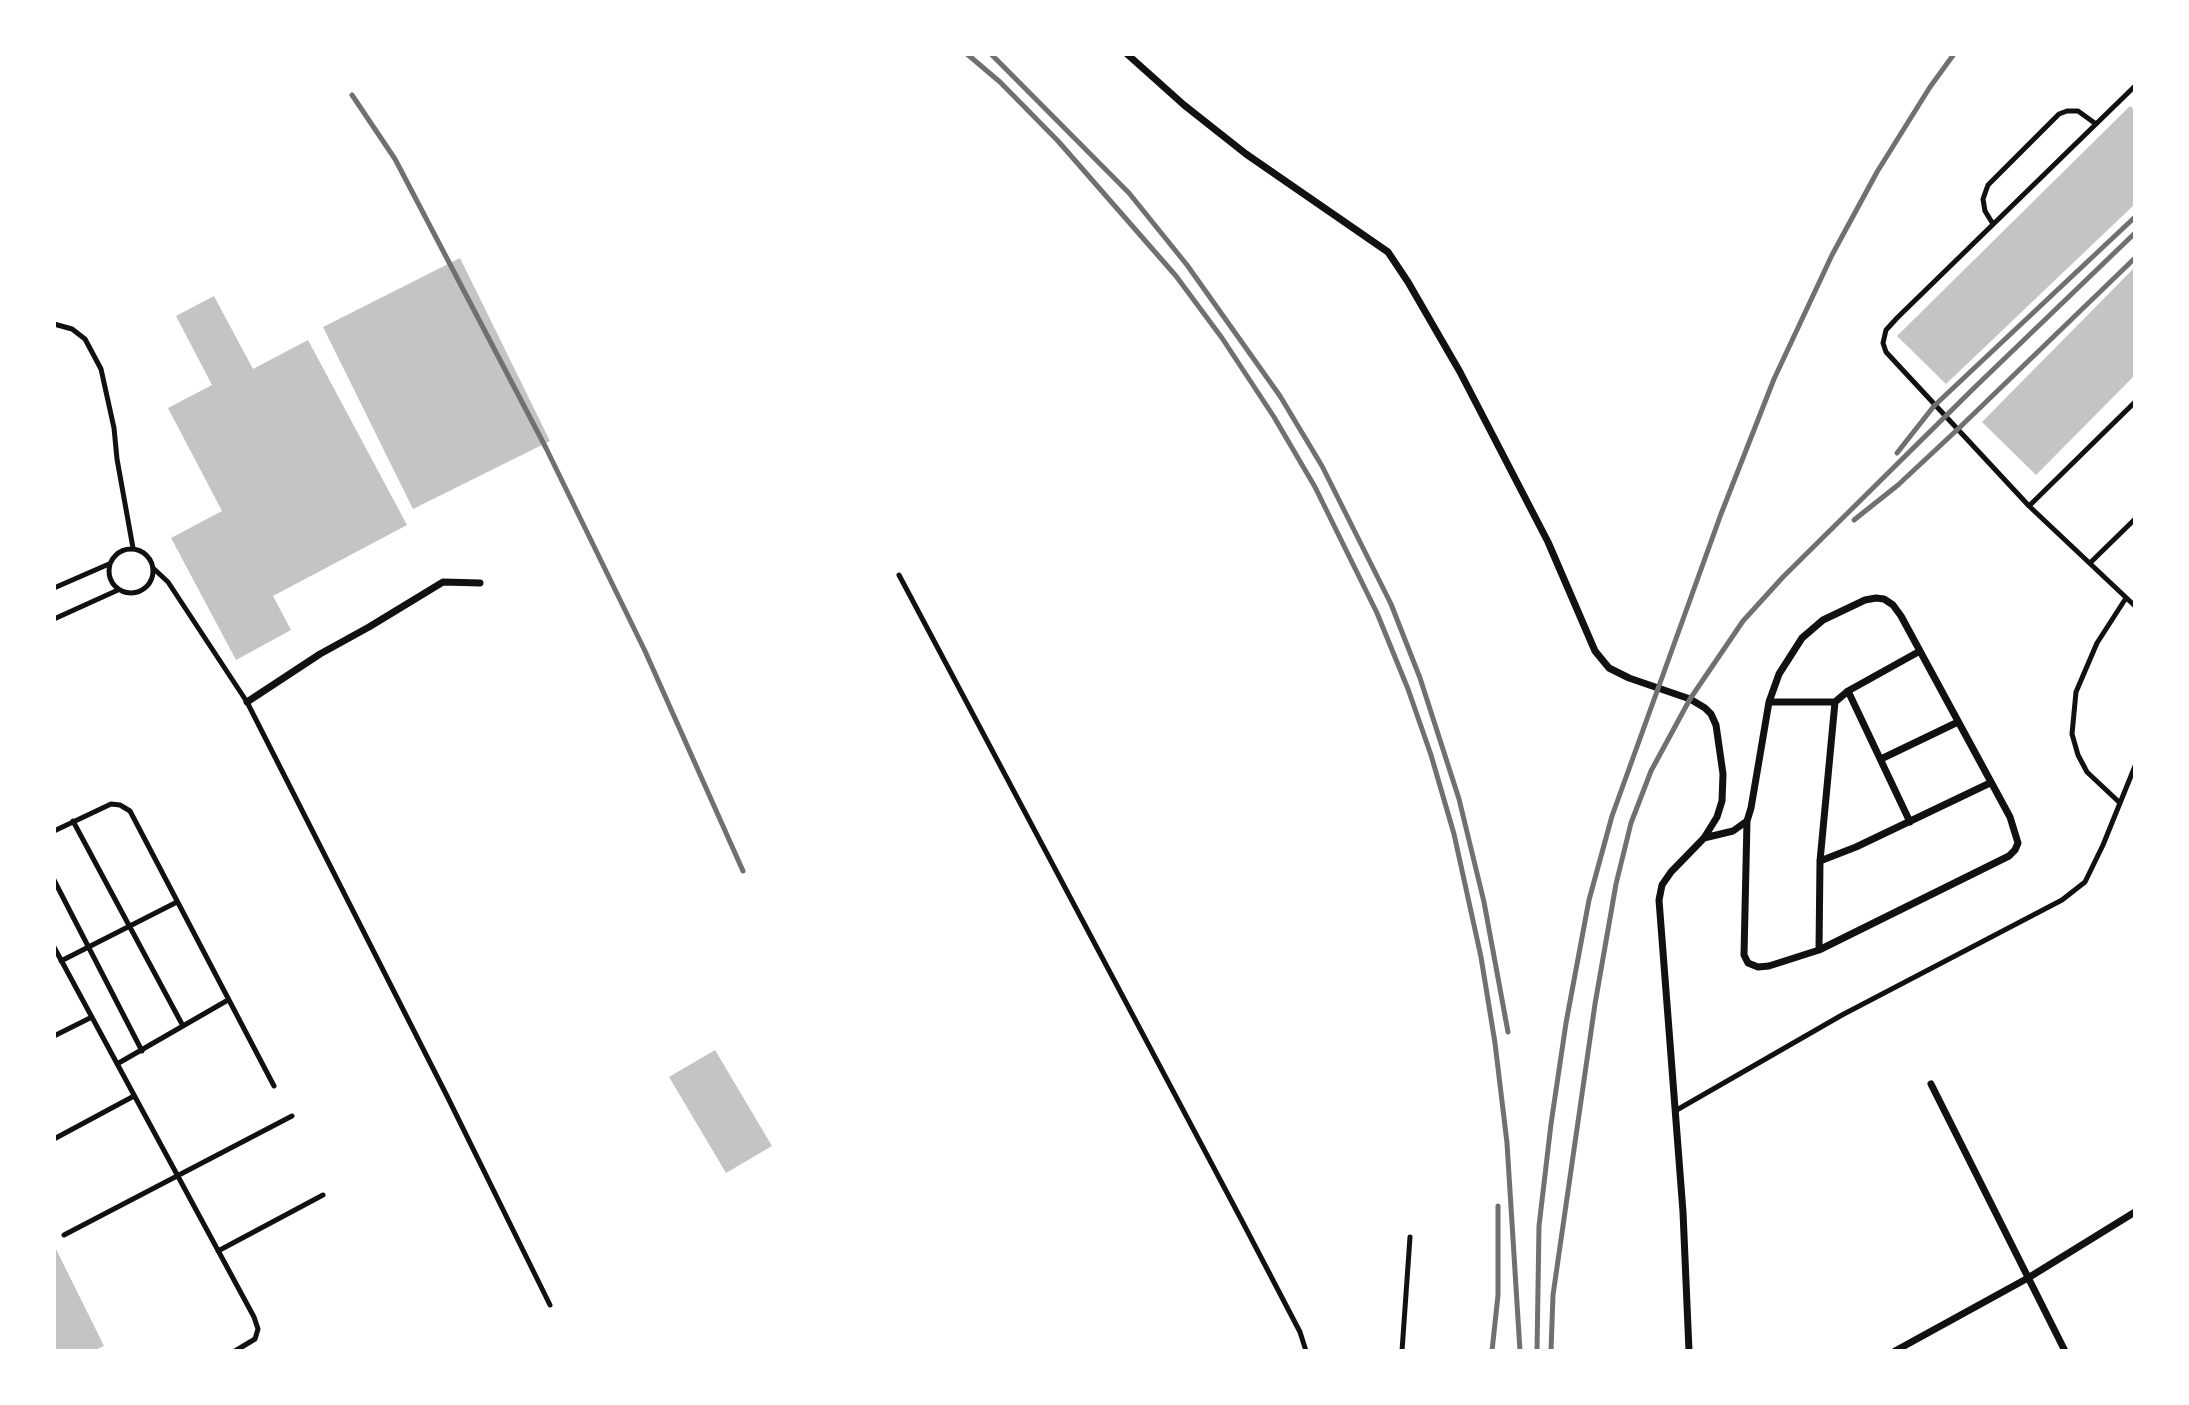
<!DOCTYPE html>
<html>
<head>
<meta charset="utf-8">
<style>
  body { margin:0 }
  #map { position:relative; width:2189px; height:1405px; overflow:hidden; background:#fff; font-family:Helvetica,sans-serif }
  canvas { display:block }
  .frame { position:absolute; inset:0; border:56px solid #fff; pointer-events:none }
</style>
</head>
<body>
<div id="map">
<canvas width="2189" height="1405"></canvas>
<div class="frame"></div>
</div>
<script>
const ctx = document.querySelector('canvas').getContext('2d');
ctx.lineJoin = 'round';
function fillPath(path, color) {
  ctx.fillStyle = color;
  ctx.fill(path, 'evenodd');
}
function toPath(rows) {
  const path = new Path2D();
  for (const r of rows) {
    if (r.length === 3) {
      path.moveTo(r[0] + r[2], r[1]);
      path.arc(r[0], r[1], r[2], 0, 2 * Math.PI);
      continue;
    }
    path.moveTo(r[0], r[1]);
    for (let i = 2; i < r.length; i += 2) path.lineTo(r[i], r[i + 1]);
  }
  return path;
}
function trace(path, color, width, dash) {
  ctx.strokeStyle = color;
  ctx.lineWidth = width;
  ctx.lineCap = dash ? 'butt' : 'round';
  ctx.setLineDash(dash || []);
  ctx.stroke(path);
}
const building = toPath([
  [2130,106,2135,110,2135,204,1946,384,1897,336],
  [460,258,550,441,413,509,323,327],
  [2135,267,2135,375,2036,475,1982,422],
  [214,296,253,369,308,340,407,525,273,596,291,630,236,660,171,538,222,511,168,408,212,385,176,316],
  [715,1050,772,1146,726,1173,669,1077],
  [54,1245,104,1346,93,1351,54,1351]
]);
const service = toPath([
  [2135,86,1898,317,1886,330,1883,343,1886,352,2029,506,2135,606],
  [1993,224,1985,211,1983,199,1988,185,2059,114,2067,111,2078,111,2096,124],
  [54,324,72,329,85,339,101,369,114,428,117,459,133,548],
  [2029,506,2135,402],
  [131,571,22],
  [2090,563,2135,519],
  [153,568,168,582,247,702,447,1096,550,1305],
  [899,575,1241,1219,1300,1332,1306,1351],
  [54,588,109,564],
  [54,619,118,590],
  [2120,803,2087,772,2078,755,2072,734,2076,692,2097,643,2126,598],
  [73,821,183,1026],
  [54,831,111,804,120,805,130,811,274,1086],
  [54,880,142,1051],
  [54,947,254,1317,258,1329,255,1339,235,1351],
  [61,961,177,902],
  [54,1036,92,1017],
  [117,1064,228,1000],
  [1675,1111,1842,1015,2062,900,2085,882,2103,845,2135,766],
  [54,1139,134,1096],
  [64,1235,292,1116],
  [218,1251,323,1195],
  [1402,1351,1410,1237]
]);
const minor = toPath([
  [1127,54,1184,105,1246,154,1388,252,1408,282,1460,372,1548,542,1595,651,1609,668,1629,678,1690,699,1705,708,1711,714,1716,725,1723,774,1722,801,1717,817,1704,838,1671,872,1662,885,1659,900,1683,1212,1689,1351],
  [1848,691,1910,822],
  [247,702,320,654,369,627,443,582,480,583],
  [1769,702,1835,702],
  [1881,759,1958,722],
  [1704,838,1733,831,1747,821,1751,808,1769,702,1779,674,1802,638,1823,620,1865,600,1876,598,1884,599,1893,605,1901,616,2010,817,2018,843,2015,850,2009,856,1819,950,1769,966,1758,967,1748,963,1744,955,1747,821],
  [1820,861,1856,847,1990,783],
  [1819,950,1820,861,1835,702,1848,691,1920,651],
  [1931,1084,2065,1351],
  [1895,1351,2028,1278,2135,1212]
]);
const rail = toPath([
  [967,54,1000,82,1058,141,1176,276,1222,338,1274,417,1315,487,1377,613,1408,689,1431,755,1454,834,1481,957,1495,1043,1507,1143,1520,1351],
  [991,54,1129,193,1187,265,1280,396,1322,466,1391,604,1420,678,1459,799,1484,902,1508,1032],
  [352,95,395,159,546,448,645,651,743,871],
  [1897,453,1934,406,2135,217],
  [1854,520,1898,485,1958,429,2135,258],
  [1492,1351,1498,1295,1498,1206],
  [1537,1351,1539,1226,1551,1124,1566,1023,1589,900,1612,816,1721,514,1774,379,1832,255,1877,172,1930,87,1954,54],
  [1551,1351,1553,1295,1595,1004,1616,884,1631,823,1651,771,1690,699,1743,621,1783,577,1973,389,2135,233]
]);
fillPath(building, '#c4c4c4');
trace(service, '#111', 5);
trace(minor, '#111', 7);
trace(rail, '#707070', 5);
</script>
</body>
</html>
